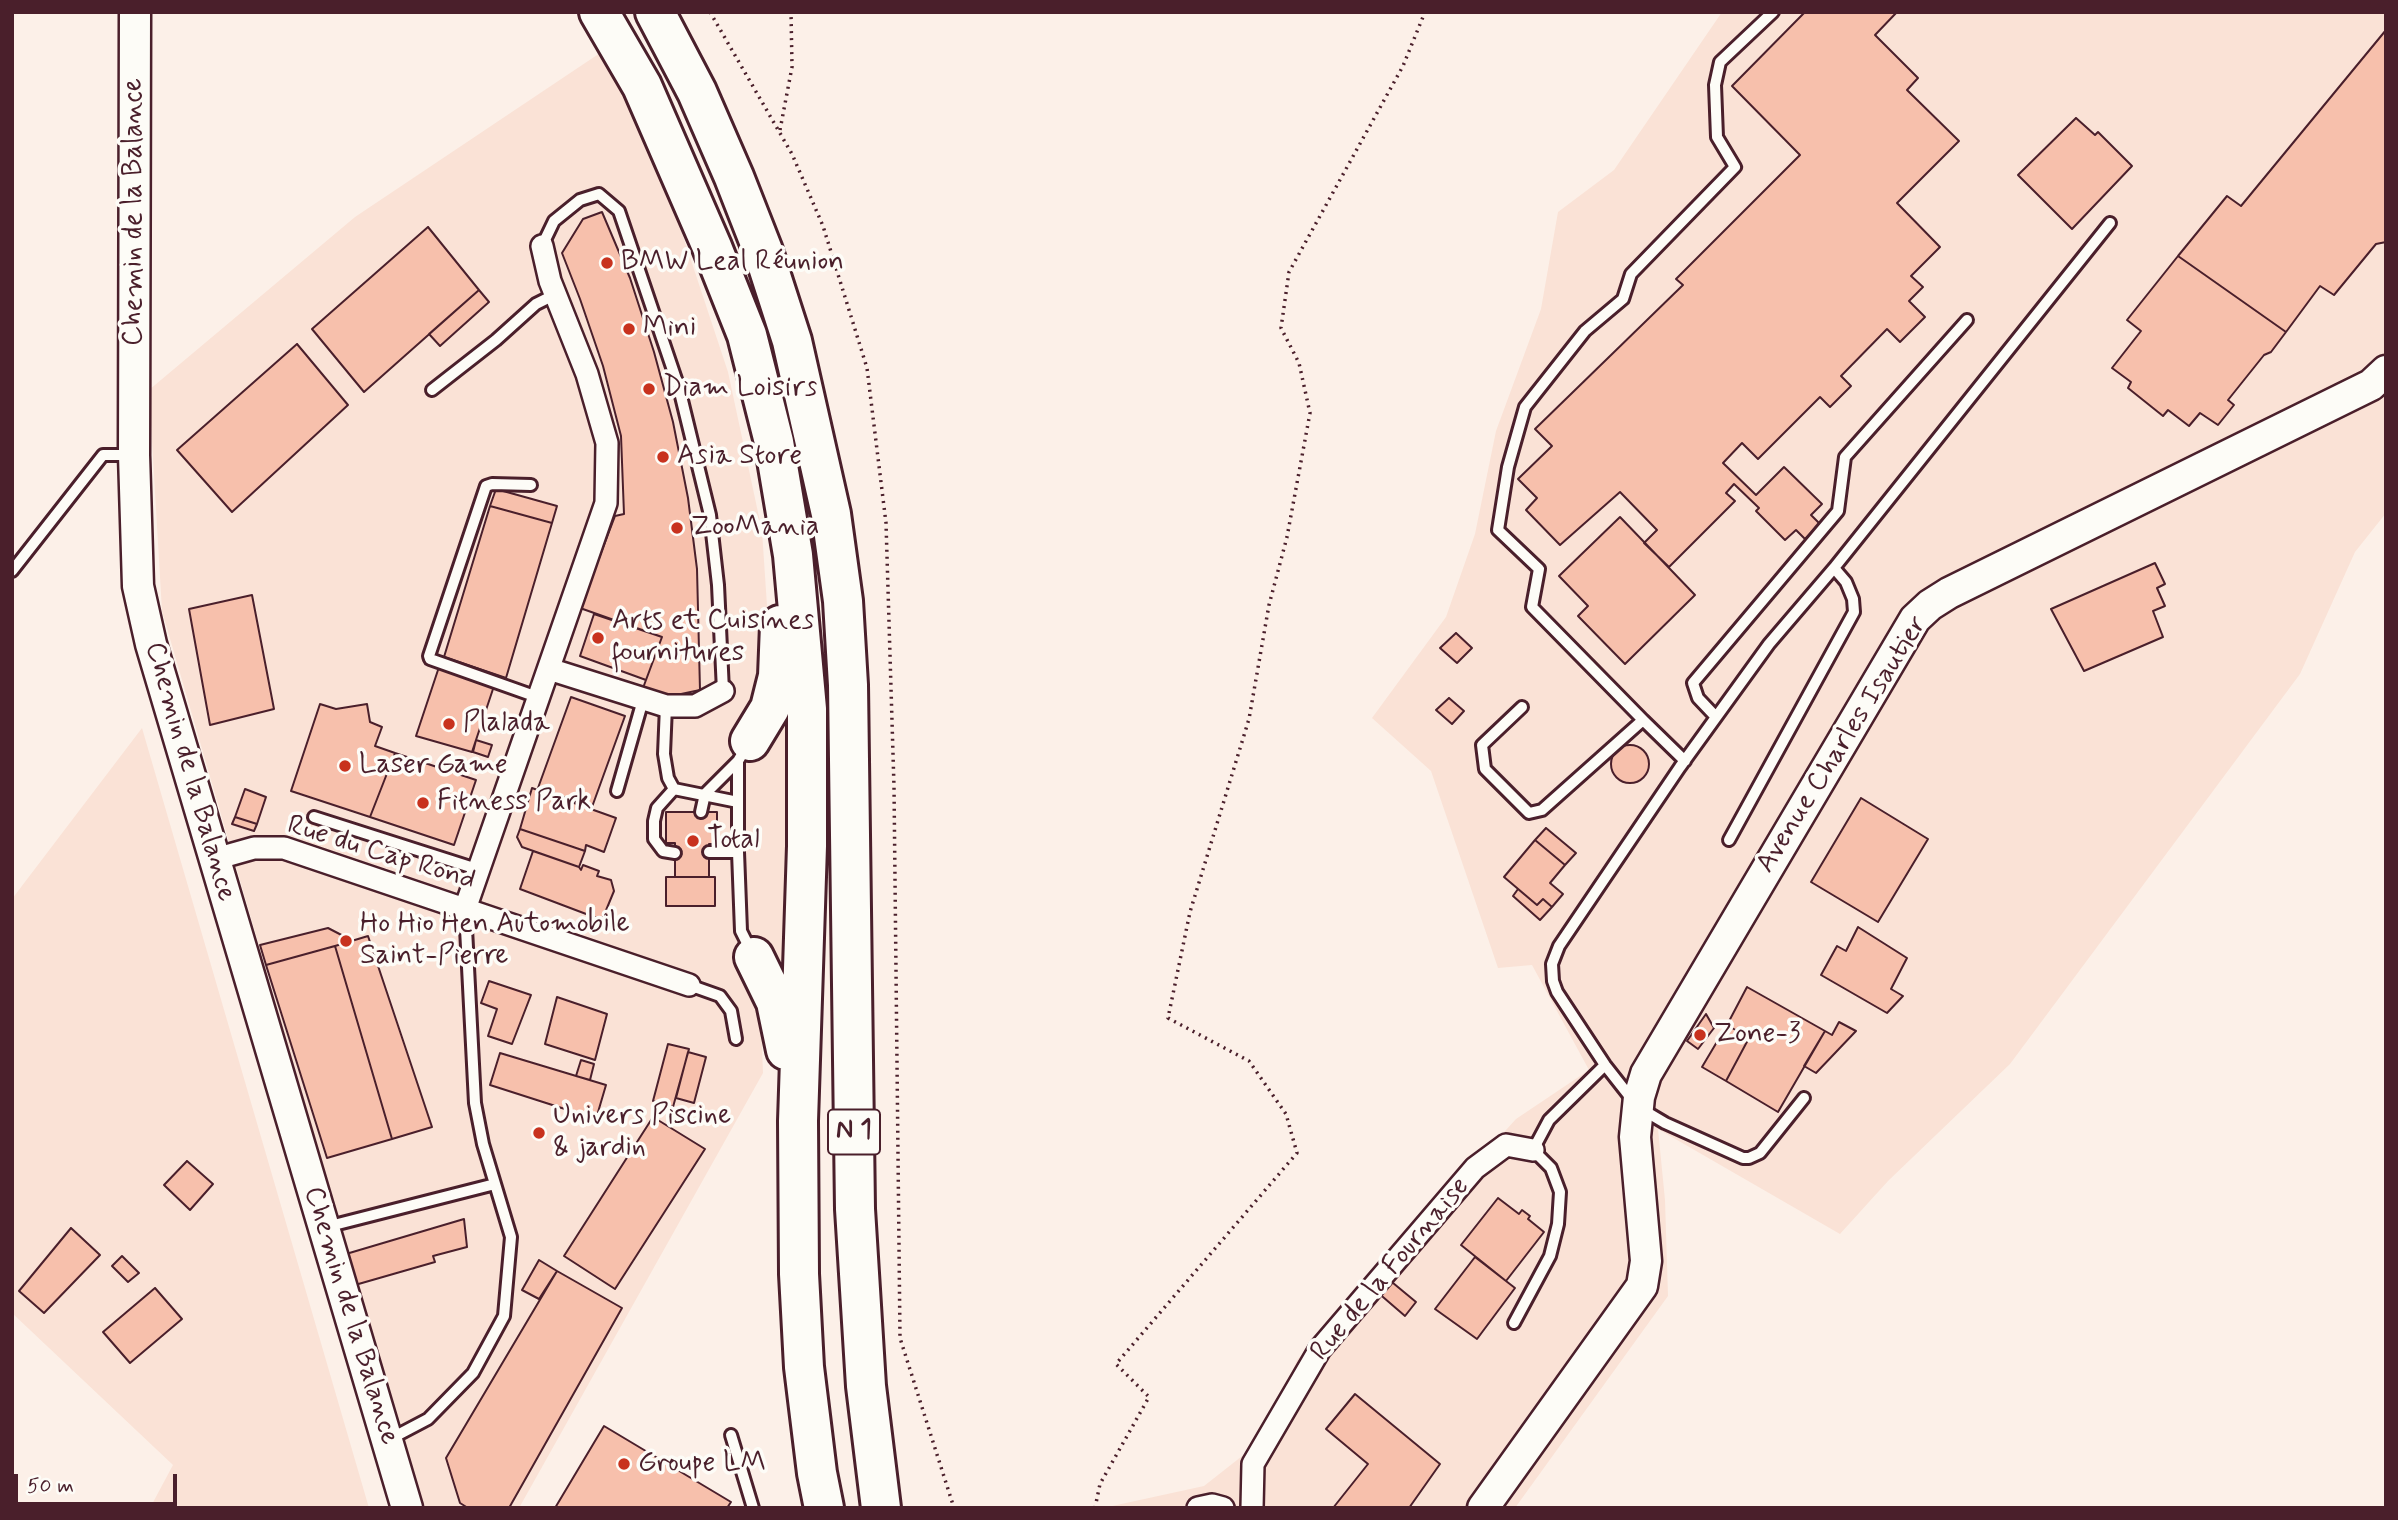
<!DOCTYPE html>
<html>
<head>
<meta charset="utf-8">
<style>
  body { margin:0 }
  #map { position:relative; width:2398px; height:1520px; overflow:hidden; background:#fcf0e8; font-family:Mynerve,sans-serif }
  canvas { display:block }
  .frame { position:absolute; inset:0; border:14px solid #4a1f2b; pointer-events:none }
  .scale { position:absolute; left:14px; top:1474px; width:163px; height:32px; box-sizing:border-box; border:4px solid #4a1f2b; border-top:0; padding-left:9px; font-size:21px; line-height:24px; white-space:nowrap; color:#4a1f2b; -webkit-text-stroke:5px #fdfcf7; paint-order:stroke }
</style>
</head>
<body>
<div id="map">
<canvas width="2398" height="1520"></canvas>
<div class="frame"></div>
<div class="scale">50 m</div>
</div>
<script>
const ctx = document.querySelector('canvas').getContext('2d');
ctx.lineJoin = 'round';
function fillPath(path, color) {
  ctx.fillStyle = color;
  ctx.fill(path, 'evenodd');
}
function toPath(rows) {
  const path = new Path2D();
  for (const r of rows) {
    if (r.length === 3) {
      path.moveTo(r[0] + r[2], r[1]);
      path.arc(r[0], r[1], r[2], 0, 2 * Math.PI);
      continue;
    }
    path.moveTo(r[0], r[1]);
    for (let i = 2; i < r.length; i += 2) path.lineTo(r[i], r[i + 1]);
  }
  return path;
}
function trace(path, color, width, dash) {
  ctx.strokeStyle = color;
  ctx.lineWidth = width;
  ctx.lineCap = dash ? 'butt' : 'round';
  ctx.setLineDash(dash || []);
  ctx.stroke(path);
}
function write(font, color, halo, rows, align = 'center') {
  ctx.font = font + ' Mynerve,sans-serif';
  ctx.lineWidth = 7;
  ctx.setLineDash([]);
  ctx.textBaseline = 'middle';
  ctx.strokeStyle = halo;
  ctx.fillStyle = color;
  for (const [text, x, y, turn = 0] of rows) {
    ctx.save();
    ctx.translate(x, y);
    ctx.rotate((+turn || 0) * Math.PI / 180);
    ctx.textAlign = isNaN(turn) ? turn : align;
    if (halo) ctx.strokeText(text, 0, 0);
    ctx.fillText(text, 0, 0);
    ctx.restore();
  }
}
const built = toPath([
  [1722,12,2386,12,2386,513,2355,552,2300,674,2010,1064,1888,1181,1840,1234,1658,1129,1665,1200,1668,1296,1515,1508,1103,1508,1204,1486,1265,1438,1297,1360,1516,1119,1589,1070,1532,965,1498,968,1431,771,1372,718,1446,617,1475,534,1496,431,1541,309,1558,212,1614,170],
  [612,45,684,239,728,372,762,531,767,606,792,705,788,974,760,996,763,1073,519,1508,422,1508,162,611,149,390,355,217],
  [142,728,369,1508,150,1508,173,1465,12,1313,12,899]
]);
const building = toPath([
  [1805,12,1897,12,1875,35,1918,78,1907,90,1959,141,1897,203,1940,247,1911,276,1923,287,1909,301,1925,317,1900,342,1887,329,1841,376,1851,386,1830,407,1820,397,1758,459,1742,443,1723,463,1756,495,1784,467,1822,504,1811,515,1820,524,1805,539,1796,530,1785,540,1756,511,1759,508,1734,484,1726,493,1735,501,1669,567,1644,543,1657,530,1620,492,1560,545,1526,510,1537,498,1518,479,1552,446,1535,429,1683,285,1676,279,1800,155,1732,86,1805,12],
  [2386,30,2386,242,2376,244,2334,295,2320,286,2286,332,2178,256,2227,196,2241,206,2386,30],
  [2076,118,2095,135,2098,132,2132,166,2072,229,2018,175,2076,118],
  [602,212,630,278,654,352,673,422,688,498,697,569,700,690,667,697,643,688,662,637,580,608,615,516,624,514,621,436,603,366,580,299,562,253,583,219,602,212],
  [428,227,479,290,364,392,312,329,428,227],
  [2178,256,2286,332,2271,352,2264,355,2228,400,2234,405,2218,425,2200,413,2189,426,2168,410,2163,416,2128,388,2131,382,2112,368,2141,331,2127,320,2178,256],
  [479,290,489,302,440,346,429,334,479,290],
  [297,344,348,405,232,512,177,450,297,344],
  [496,489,557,506,552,523,490,506,496,489],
  [490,506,552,523,506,678,444,657,490,506],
  [1620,517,1695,595,1625,664,1578,616,1588,606,1559,576,1620,517],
  [2155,563,2165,584,2157,588,2165,606,2153,611,2163,637,2084,671,2051,609,2155,563],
  [252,595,274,709,210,725,189,609,252,595],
  [594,614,662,637,646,680,580,656,594,614],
  [1456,633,1472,648,1457,663,1440,648,1456,633],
  [439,667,494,686,472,752,416,736,439,667],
  [571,697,625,716,592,807,538,788,571,697],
  [1449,698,1464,711,1452,724,1436,710,1449,698],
  [320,704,336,709,367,704,370,722,382,727,375,746,395,753,370,817,291,791,320,704],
  [476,740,492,745,488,757,473,752,476,740],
  [1630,764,19],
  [395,753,476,780,454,845,370,817,395,753],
  [532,788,616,818,604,852,586,845,585,851,520,829,532,788],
  [245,789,266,797,257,824,235,817,245,789],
  [1861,798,1928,839,1878,922,1811,882,1861,798],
  [666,812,717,812,717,844,709,844,709,877,675,877,675,843,666,843,666,812],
  [235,817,257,824,254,831,232,824,235,817],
  [1546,828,1576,853,1565,865,1535,840,1546,828],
  [520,829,585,851,579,867,522,847,517,837,520,829],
  [1535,840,1565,865,1550,883,1563,894,1552,907,1543,899,1537,905,1504,877,1535,840],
  [533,851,579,867,581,870,583,865,599,871,597,876,611,880,614,891,602,920,520,889,533,851],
  [666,877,715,877,715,906,666,906,666,877],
  [1518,889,1537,905,1543,899,1552,907,1540,920,1513,896,1518,889],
  [1858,927,1907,958,1891,989,1903,996,1887,1013,1821,975,1837,946,1846,951,1858,927],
  [328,928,353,941,266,965,260,945,328,928],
  [368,936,432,1127,392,1139,335,946,368,936],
  [335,946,392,1139,327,1158,266,965,335,946],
  [489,981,531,995,512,1044,488,1036,497,1009,481,1003,489,981],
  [1747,987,1825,1031,1778,1112,1726,1081,1749,1038,1727,1025,1747,987],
  [557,997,607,1014,595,1060,545,1044,557,997],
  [1706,1014,1714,1028,1698,1049,1687,1041,1706,1014],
  [1839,1022,1856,1031,1816,1073,1804,1066,1825,1031,1832,1035,1839,1022],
  [1727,1025,1749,1038,1726,1081,1702,1067,1727,1025],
  [668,1044,689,1049,673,1107,653,1101,668,1044],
  [688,1052,706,1057,694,1103,676,1098,688,1052],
  [500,1053,606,1085,596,1119,490,1085,500,1053],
  [581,1060,594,1064,590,1080,576,1076,581,1060],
  [653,1117,705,1149,615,1289,564,1256,653,1117],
  [187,1161,213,1184,190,1210,164,1185,187,1161],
  [1498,1198,1519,1214,1522,1210,1530,1216,1528,1219,1544,1232,1506,1281,1461,1245,1498,1198],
  [464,1219,467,1247,433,1256,435,1262,355,1285,346,1254,464,1219],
  [71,1228,100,1255,44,1313,19,1291,71,1228],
  [122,1256,139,1273,128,1282,112,1266,122,1256],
  [1475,1257,1515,1288,1477,1339,1435,1309,1475,1257],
  [539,1260,557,1271,539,1299,522,1290,539,1260],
  [557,1271,622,1308,509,1508,468,1508,460,1503,446,1458,557,1271],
  [1387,1278,1416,1302,1405,1316,1376,1291,1387,1278],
  [155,1288,182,1319,130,1363,103,1332,155,1288],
  [1355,1394,1440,1464,1409,1508,1333,1508,1368,1464,1326,1429,1355,1394],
  [604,1426,731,1502,727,1508,555,1508,604,1426]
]);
const path = toPath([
  [710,12,792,154,823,226,867,368,886,523,894,787,900,1338,954,1508],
  [780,130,792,67,791,12],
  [1095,1508,1100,1484,1149,1397,1116,1364,1297,1153,1286,1114,1249,1061,1168,1018,1190,912,1249,719,1269,605,1287,537,1310,413,1299,363,1281,328,1289,272,1403,66,1425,12]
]);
const lane = toPath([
  [542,246,554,221,580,200,599,194,619,211,679,388,710,515,718,585,723,691],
  [432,390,496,340,536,304,556,294],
  [531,485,492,484,486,486,429,656,430,659,540,698],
  [12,571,103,455,132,455],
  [666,706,664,754,668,778,674,789,738,802],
  [1522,707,1482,745,1485,769,1529,813,1542,810,1643,720,1685,761],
  [1716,717,1698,698,1693,683,1838,511,1845,457,1967,320],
  [1643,720,1532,607,1539,569,1498,530,1508,467,1525,407,1585,331,1623,299,1631,274,1735,167,1717,137,1715,85,1720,62,1773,12],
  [747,746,738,761,738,852,741,931,752,953],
  [674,789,657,808,654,821,654,839,663,851,675,853],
  [617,791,643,700],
  [701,812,705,794,738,761],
  [314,817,480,870],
  [1729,840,1854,612,1853,599,1846,582,1834,568],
  [709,852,738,852],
  [689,985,720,996,731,1011,736,1039],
  [1804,1098,1760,1153,1749,1158,1743,1158,1665,1123,1638,1107,1605,1065,1557,992,1553,981,1552,964,1559,946,1680,767,1769,644,1834,568,2110,223],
  [326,1227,495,1184],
  [1514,1323,1550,1256,1558,1224,1560,1192,1551,1168,1533,1150,1549,1120,1605,1065],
  [731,1435,753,1508],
  [390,1439,428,1419,473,1373,504,1316,511,1237,483,1144,475,1103,465,909]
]);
const street = toPath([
  [549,669,666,706,695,706,723,691],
  [215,859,254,848,284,848,689,985],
  [465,909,606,503,607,443,587,374,550,281,542,246],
  [1198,1508,1212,1505,1223,1508],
  [1252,1508,1253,1464,1320,1349,1475,1168,1506,1145,1533,1150]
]);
const secondary = toPath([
  [135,12,134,455,138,586,151,644,407,1508],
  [1483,1508,1642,1286,1646,1261,1635,1137,1639,1097,1646,1074,1915,619,1930,605,1949,593,2371,385,2386,371]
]);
const highway = toPath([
  [599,12,642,86,712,247,747,335,774,442,793,555,807,709,807,846,798,1121,799,1274,804,1367,817,1473,824,1508],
  [655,12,697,92,734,177,763,251,792,341,831,514,843,601,848,685,855,1209,866,1386,881,1508],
  [750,741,770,708,778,676,780,625],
  [754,957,776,1002,786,1050]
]);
const markers = [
  [607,263,7,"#c8321e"],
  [629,329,7,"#c8321e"],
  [649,389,7,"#c8321e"],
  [663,457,7,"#c8321e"],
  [677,528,7,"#c8321e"],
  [598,638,7,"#c8321e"],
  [449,724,7,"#c8321e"],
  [345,766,7,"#c8321e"],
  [423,803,7,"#c8321e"],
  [693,841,7,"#c8321e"],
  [346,941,7,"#c8321e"],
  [1700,1035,7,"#c8321e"],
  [539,1133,7,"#c8321e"],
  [624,1464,7,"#c8321e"]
];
const shields = [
  [854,1132,52]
];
const shieldNames = [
  ["N 1",854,1132]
];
const streetNames = [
  ["Chemin de la Balance",135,212,-90],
  ["Avenue Charles Isautier",1843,745,-58],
  ["Chemin de la Balance",189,772,74],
  ["Rue du Cap Rond",381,854,17],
  ["Rue de la Fournaise",1391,1270,-50],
  ["Chemin de la Balance",350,1316,73]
];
const poiNames = [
  ["BMW Leal Réunion",621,263],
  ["Mini",643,329],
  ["Diam Loisirs",663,389],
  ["Asia Store",677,457],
  ["ZooMania",691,528],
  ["Arts et Cuisines",612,622],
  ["fournitures",612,654],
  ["Plalada",463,724],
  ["Laser Game",359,766],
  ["Fitness Park",437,803],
  ["Total",707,841],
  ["Ho Hio Hen Automobile",360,925],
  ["Saint-Pierre",360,957],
  ["Zone-3",1714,1035],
  ["Univers Piscine",553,1117],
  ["& jardin",553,1149],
  ["Groupe LM",638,1464]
];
fillPath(built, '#fae2d6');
fillPath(building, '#f7c0ac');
trace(building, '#4a1f2b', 2);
trace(lane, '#4a1f2b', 16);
trace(street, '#4a1f2b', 26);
trace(secondary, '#4a1f2b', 35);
trace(highway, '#4a1f2b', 44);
trace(path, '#4a1f2b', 3.5, [2, 5]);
trace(lane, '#fdfcf7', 10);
trace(street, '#fdfcf7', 21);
trace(secondary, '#fdfcf7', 30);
trace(highway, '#fdfcf7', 38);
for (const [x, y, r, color] of markers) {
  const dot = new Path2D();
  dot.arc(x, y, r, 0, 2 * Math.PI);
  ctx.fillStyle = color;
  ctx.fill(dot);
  trace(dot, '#fdfcf7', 2.5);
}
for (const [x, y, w] of shields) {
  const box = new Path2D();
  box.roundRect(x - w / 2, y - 22.5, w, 45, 5);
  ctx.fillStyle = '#fdfcf7';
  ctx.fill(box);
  trace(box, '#4a1f2b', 2);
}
write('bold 26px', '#4a1f2b', null, shieldNames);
write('28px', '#4a1f2b', '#fdfcf7', streetNames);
write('28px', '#4a1f2b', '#fdfcf7', poiNames, 'left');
</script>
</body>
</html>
